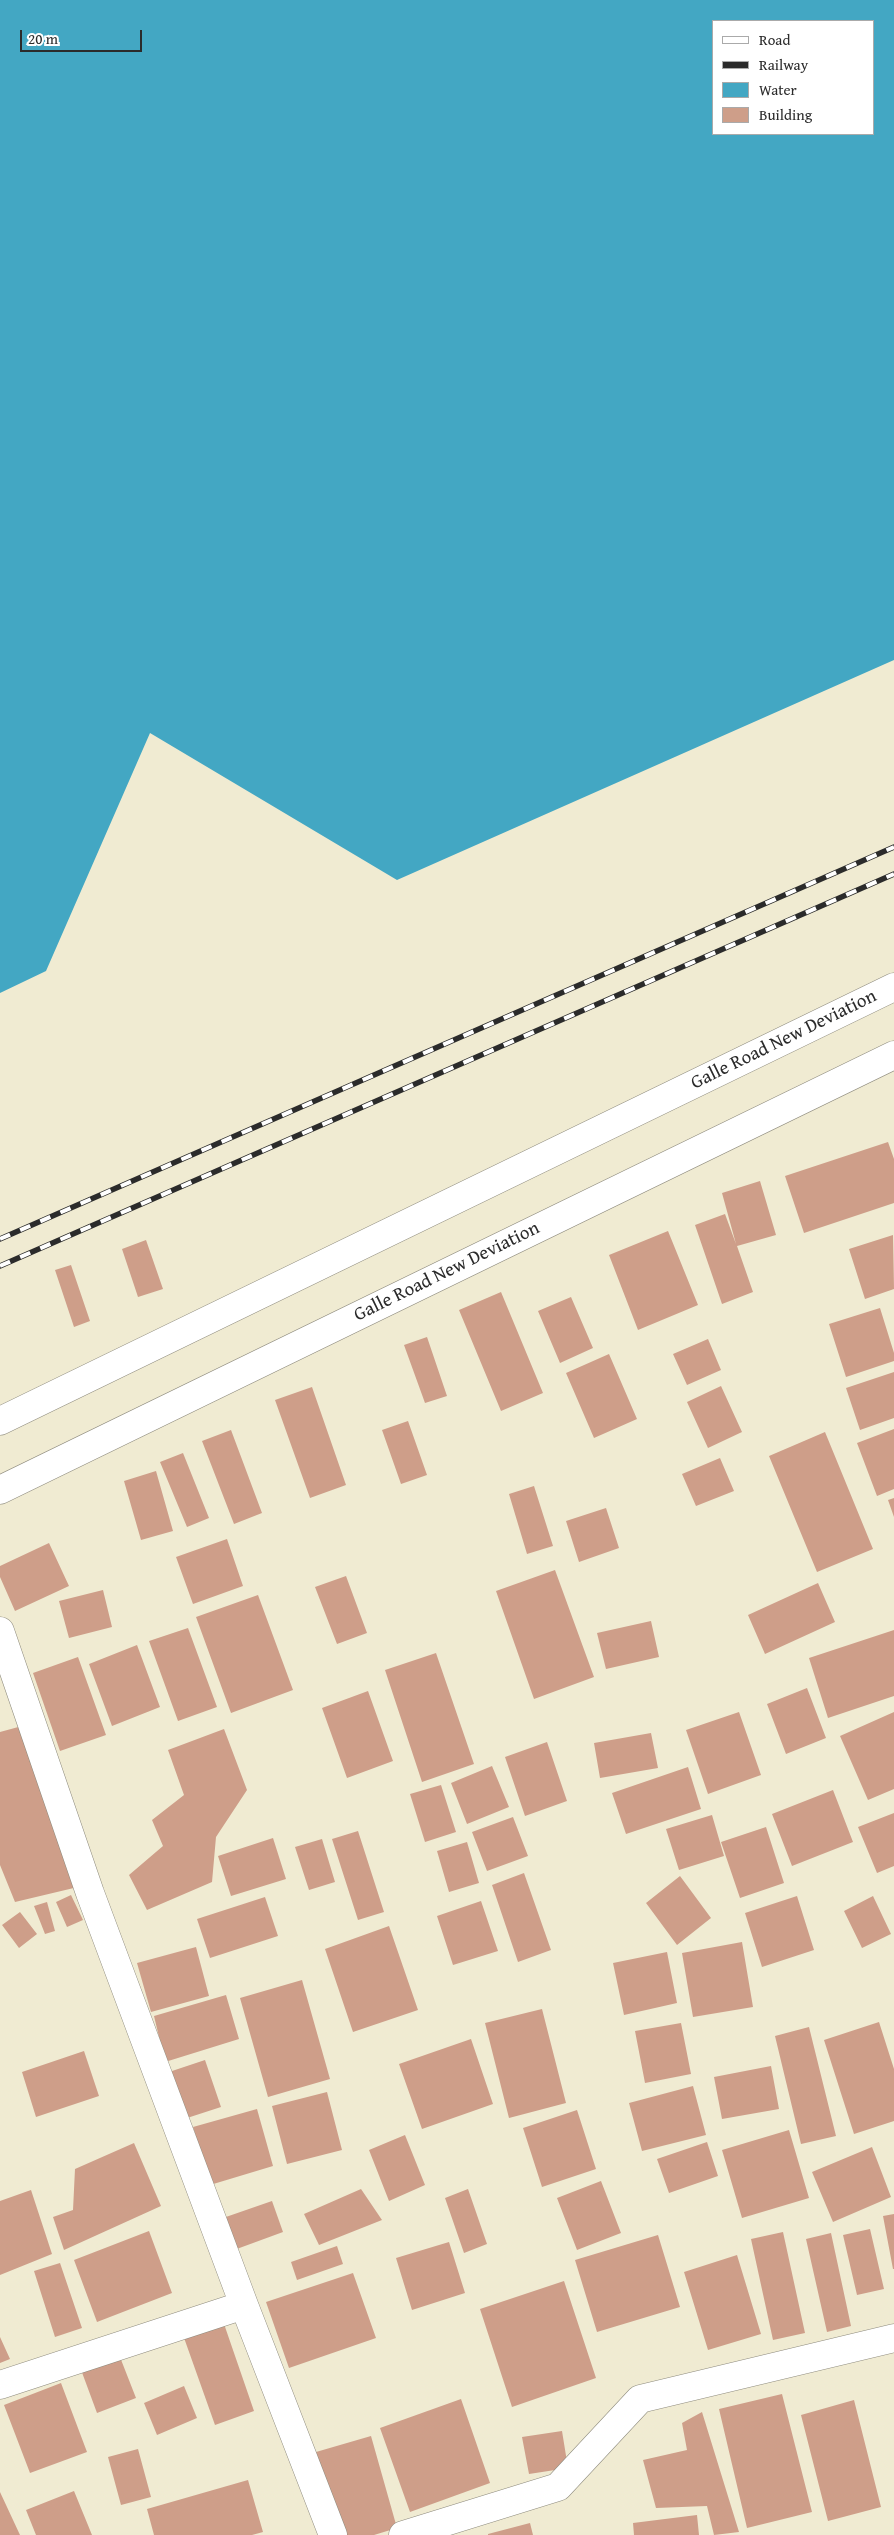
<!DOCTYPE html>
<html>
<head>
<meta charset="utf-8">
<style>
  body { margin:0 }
  #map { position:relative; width:894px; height:2535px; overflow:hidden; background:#f0ebd2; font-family:"Gentium Book Plus",serif }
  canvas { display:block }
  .legend { position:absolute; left:712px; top:20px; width:162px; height:115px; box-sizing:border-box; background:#fff; border:1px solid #aaa; margin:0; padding:6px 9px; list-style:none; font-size:15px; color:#2b2b2b }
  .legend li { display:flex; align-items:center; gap:10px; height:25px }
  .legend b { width:25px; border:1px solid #aaa }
  .scale { position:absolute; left:20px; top:30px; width:122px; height:22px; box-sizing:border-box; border:2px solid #2b2b2b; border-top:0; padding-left:6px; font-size:15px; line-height:18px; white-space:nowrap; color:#2b2b2b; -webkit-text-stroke:4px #fff; paint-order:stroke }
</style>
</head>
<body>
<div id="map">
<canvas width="894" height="2535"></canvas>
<ul class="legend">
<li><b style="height:6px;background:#fff"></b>Road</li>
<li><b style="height:6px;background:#2b2b2b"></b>Railway</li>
<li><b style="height:14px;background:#43a7c3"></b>Water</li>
<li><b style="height:14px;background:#ce9e89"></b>Building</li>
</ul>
<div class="scale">20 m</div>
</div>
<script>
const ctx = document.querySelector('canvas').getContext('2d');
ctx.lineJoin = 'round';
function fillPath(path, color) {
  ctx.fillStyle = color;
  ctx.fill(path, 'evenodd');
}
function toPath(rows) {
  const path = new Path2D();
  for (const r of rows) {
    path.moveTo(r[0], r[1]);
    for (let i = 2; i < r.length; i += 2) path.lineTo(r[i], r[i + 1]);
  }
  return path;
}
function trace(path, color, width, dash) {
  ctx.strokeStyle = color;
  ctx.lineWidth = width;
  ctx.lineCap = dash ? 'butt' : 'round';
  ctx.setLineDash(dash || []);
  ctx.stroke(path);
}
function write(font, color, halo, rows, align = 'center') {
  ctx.font = font + ' "Gentium Book Plus",serif';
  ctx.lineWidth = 5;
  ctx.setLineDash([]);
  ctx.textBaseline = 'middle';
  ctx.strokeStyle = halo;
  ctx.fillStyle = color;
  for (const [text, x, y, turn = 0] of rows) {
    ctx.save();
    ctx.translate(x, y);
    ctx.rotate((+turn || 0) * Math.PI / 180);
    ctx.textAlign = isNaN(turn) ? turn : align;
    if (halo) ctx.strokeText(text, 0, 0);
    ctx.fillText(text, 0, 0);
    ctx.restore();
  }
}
const water = toPath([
  [0,0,894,0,894,660,397,880,150,733,46,971,0,993],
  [713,21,873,21,873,134,713,134]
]);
const building = toPath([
  [888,1142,894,1159,894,1203,804,1233,785,1176],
  [760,1181,776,1235,737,1246,753,1292,722,1304,695,1225,725,1214,736,1244,722,1193],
  [668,1231,698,1305,638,1330,609,1255],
  [893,1235,894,1289,865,1299,849,1249],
  [146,1240,163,1289,138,1297,122,1249],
  [71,1265,90,1321,74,1327,55,1270],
  [501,1292,543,1393,501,1411,459,1310],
  [571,1297,593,1348,560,1363,538,1311],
  [880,1308,894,1353,894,1361,846,1377,829,1324],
  [427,1337,447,1396,425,1403,404,1345],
  [708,1339,721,1370,687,1385,673,1354],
  [609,1354,637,1419,594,1438,566,1373],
  [894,1372,894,1418,860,1430,846,1388],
  [721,1386,742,1432,708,1448,687,1402],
  [312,1387,346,1485,310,1498,275,1400],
  [408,1421,427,1475,401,1484,382,1430],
  [894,1429,894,1489,877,1496,857,1443],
  [231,1430,262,1513,234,1524,202,1441],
  [825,1432,873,1549,817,1572,769,1456],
  [183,1453,209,1518,187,1527,160,1462],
  [720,1458,734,1491,696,1506,682,1474],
  [156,1471,173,1531,141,1540,124,1481],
  [534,1486,553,1546,527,1554,509,1494],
  [894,1498,894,1517,888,1500],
  [606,1508,619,1548,579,1562,566,1521],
  [227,1539,243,1586,193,1604,176,1557],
  [49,1543,69,1586,15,1611,0,1577,0,1566],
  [555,1570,594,1677,534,1699,496,1591],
  [346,1576,367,1633,337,1644,315,1587],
  [818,1583,835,1622,765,1654,748,1615],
  [103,1590,112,1627,69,1638,59,1601],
  [258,1595,293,1690,231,1713,196,1617],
  [651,1621,659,1657,606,1669,597,1633],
  [188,1628,217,1707,178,1721,149,1641],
  [894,1630,894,1696,828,1718,809,1658],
  [137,1645,160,1707,112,1726,89,1664],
  [436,1653,474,1764,422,1782,385,1670],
  [78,1657,106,1735,60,1751,33,1673],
  [807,1688,826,1738,786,1754,767,1704],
  [368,1691,393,1761,347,1778,322,1708],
  [739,1712,761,1775,708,1794,686,1730],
  [894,1712,894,1789,868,1800,840,1736],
  [22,1726,78,1887,15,1902,0,1865,0,1732],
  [224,1729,247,1790,216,1837,212,1882,147,1910,129,1875,163,1846,152,1820,184,1795,168,1750],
  [651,1733,658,1768,600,1778,594,1743],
  [547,1742,567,1801,525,1816,505,1757],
  [492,1766,509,1807,467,1824,451,1783],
  [688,1767,701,1809,626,1834,612,1793],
  [441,1785,456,1832,425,1842,410,1794],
  [833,1790,853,1842,792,1866,772,1814],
  [894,1813,894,1866,877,1873,858,1827],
  [712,1815,724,1856,679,1870,666,1829],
  [513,1817,528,1856,487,1871,472,1832],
  [766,1827,784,1883,740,1898,721,1842],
  [358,1831,384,1912,358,1920,332,1839],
  [273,1838,286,1879,231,1896,218,1856],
  [322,1839,335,1882,309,1890,295,1847],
  [467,1842,479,1883,449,1892,437,1851],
  [524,1873,551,1950,518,1962,492,1885],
  [680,1876,711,1918,677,1945,646,1903],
  [71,1895,83,1920,67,1927,56,1902],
  [797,1896,814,1950,762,1967,745,1913],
  [873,1896,891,1934,862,1948,844,1911],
  [265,1897,278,1936,210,1958,197,1919],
  [481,1901,498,1951,453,1965,437,1916],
  [47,1902,55,1931,45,1934,34,1906],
  [20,1912,37,1934,19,1948,2,1925],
  [389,1926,418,2010,353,2032,325,1949],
  [742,1942,753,2007,693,2017,682,1953],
  [196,1947,209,1996,151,2012,137,1963],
  [667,1952,677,2003,624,2015,613,1963],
  [302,1980,330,2079,268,2097,240,1998],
  [226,1995,239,2039,165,2062,154,2016],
  [542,2009,566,2103,509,2118,485,2023],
  [879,2022,894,2069,894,2121,854,2134,824,2040],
  [681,2023,691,2074,645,2083,635,2031],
  [809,2027,836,2136,801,2144,775,2036],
  [471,2039,493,2104,422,2129,399,2064],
  [84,2051,99,2096,36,2117,22,2072],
  [205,2060,221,2107,184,2119,169,2072],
  [771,2066,779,2109,722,2119,714,2077],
  [693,2086,706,2135,642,2151,629,2103],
  [327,2092,342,2150,287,2164,272,2106],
  [257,2109,273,2166,210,2185,193,2127],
  [577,2110,596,2169,542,2187,523,2128],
  [789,2130,809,2198,742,2218,722,2150],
  [405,2135,425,2185,389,2201,369,2150],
  [707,2142,718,2176,669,2193,657,2159],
  [134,2143,161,2206,64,2250,53,2217,73,2210,75,2169],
  [872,2147,891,2197,833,2222,812,2172],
  [601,2181,621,2233,577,2250,557,2198],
  [361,2189,382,2220,319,2245,304,2214],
  [468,2189,487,2244,464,2253,445,2198],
  [31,2190,52,2254,0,2275,0,2201],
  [272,2201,283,2232,234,2250,223,2218],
  [894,2214,894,2269,893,2269,883,2216],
  [870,2229,884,2289,857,2295,843,2235],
  [149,2231,172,2293,97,2322,74,2260],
  [783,2232,805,2333,773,2340,751,2239],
  [831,2233,851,2326,827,2332,806,2239],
  [658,2235,680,2307,597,2332,575,2260],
  [449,2242,465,2293,412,2310,396,2258],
  [337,2246,343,2264,297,2280,291,2262],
  [737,2255,761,2334,708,2350,684,2272],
  [60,2263,82,2328,55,2337,34,2271],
  [353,2273,376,2338,289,2368,266,2302],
  [564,2281,596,2378,512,2407,480,2309],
  [223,2321,254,2411,215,2425,183,2335],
  [0,2337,10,2359,0,2363],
  [118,2352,136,2398,97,2413,80,2367],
  [61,2383,87,2452,30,2473,4,2405],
  [184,2386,197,2418,157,2435,144,2403],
  [782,2394,812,2512,747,2528,719,2409],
  [461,2399,490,2483,410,2512,380,2428],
  [854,2400,881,2507,828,2521,801,2415],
  [702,2412,739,2532,714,2535,707,2506,656,2508,643,2460,687,2450,682,2423],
  [562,2431,568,2468,529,2474,522,2437],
  [371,2436,397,2528,374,2535,340,2535,316,2452],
  [138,2449,151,2497,121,2505,108,2457],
  [248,2480,263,2532,252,2535,154,2535,147,2509],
  [74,2491,92,2535,36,2535,26,2510],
  [0,2492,20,2535,0,2535],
  [697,2515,699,2535,634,2535,633,2523],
  [530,2523,533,2535,488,2535,488,2534]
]);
const street = toPath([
  [0,1631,90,1893,244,2305,333,2535],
  [0,2385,244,2305],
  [403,2535,558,2487,640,2399,894,2338]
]);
const primary = toPath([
  [0,1421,894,987],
  [0,1490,894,1055]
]);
const rail = toPath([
  [0,1239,894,847],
  [0,1266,894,874]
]);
const streetNames = [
  ["Galle Road New Deviation",784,1040,-26],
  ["Galle Road New Deviation",447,1272,-26]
];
fillPath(water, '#43a7c3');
fillPath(building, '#ce9e89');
trace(street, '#8e8b7e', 29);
trace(primary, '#8e8b7e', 29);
trace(street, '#fff', 28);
trace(primary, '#fff', 28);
trace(rail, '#2b2b2b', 5.5);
trace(rail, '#fff', 4, [11]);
write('19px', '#2b2b2b', '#fff', streetNames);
</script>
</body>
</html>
